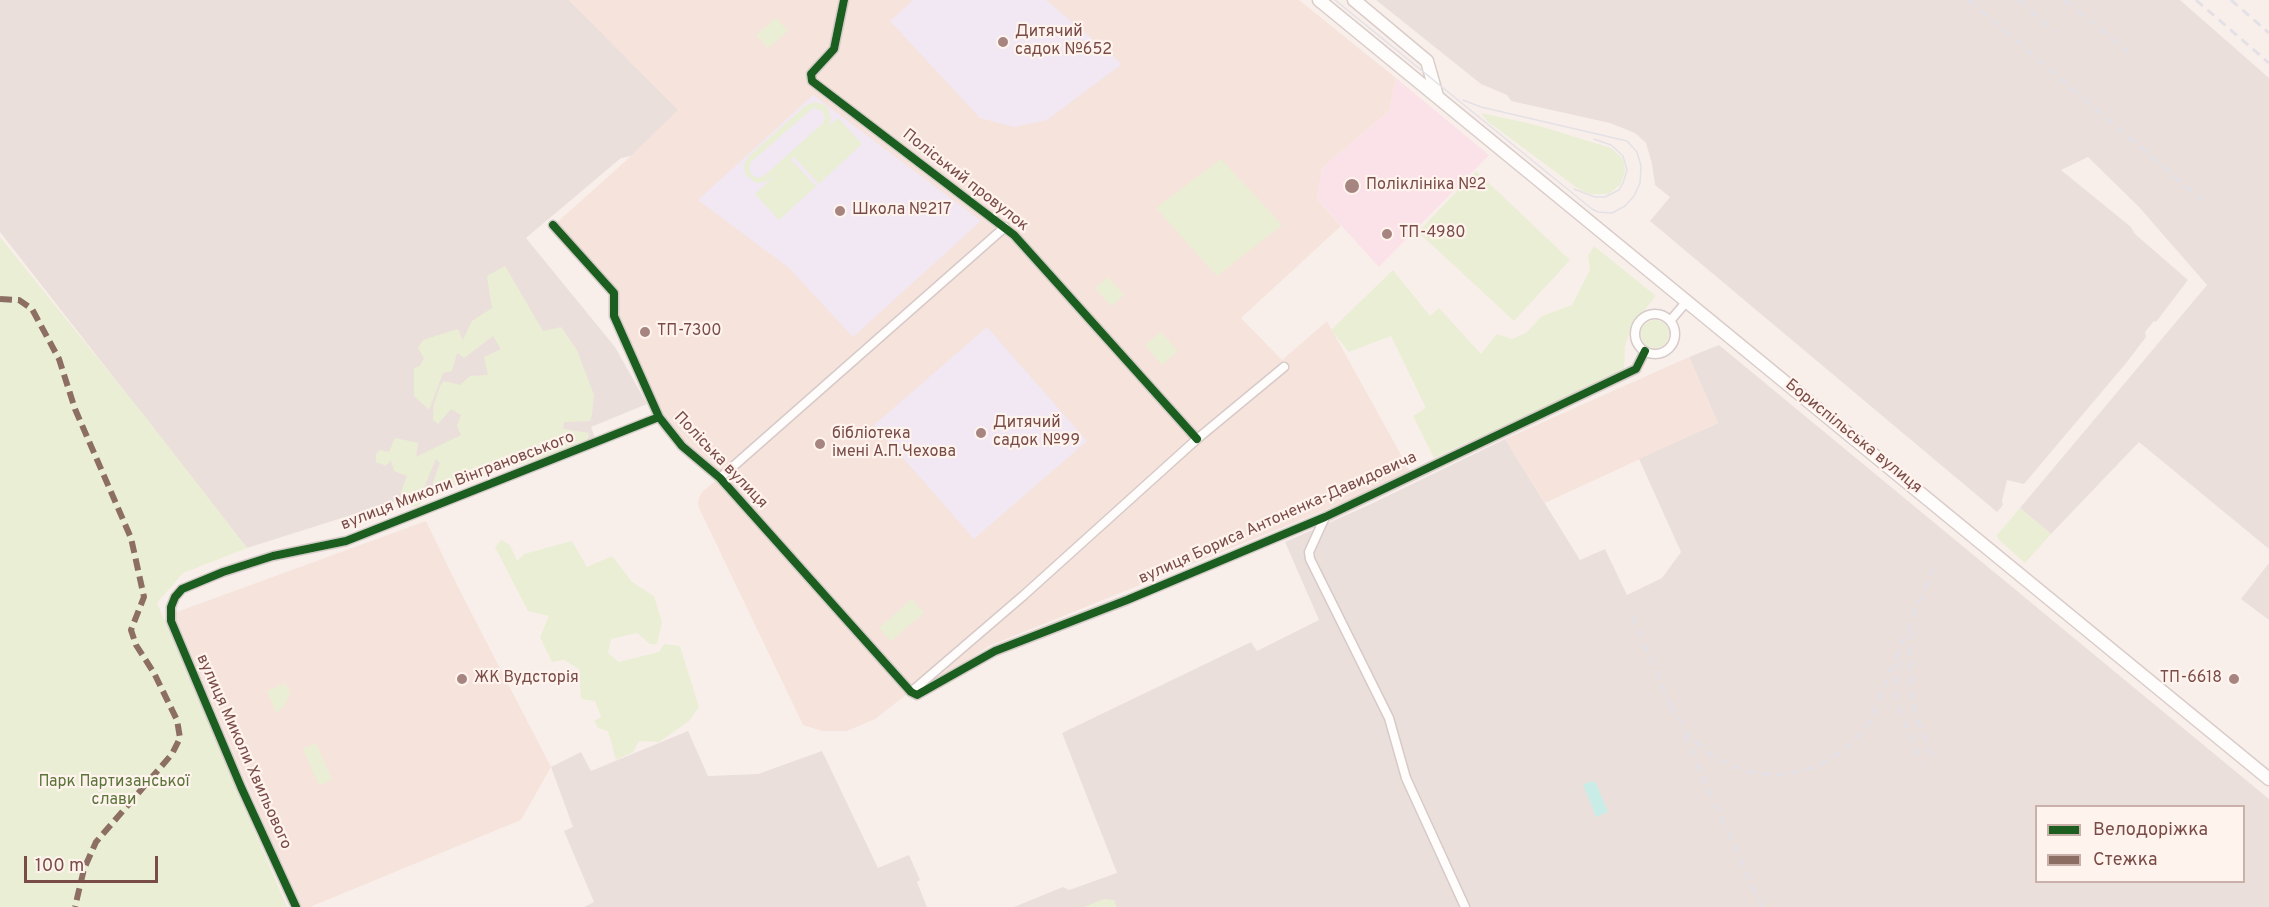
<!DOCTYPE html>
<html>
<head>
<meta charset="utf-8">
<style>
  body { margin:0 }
  #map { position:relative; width:2269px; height:907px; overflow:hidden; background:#f8efeb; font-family:Overpass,sans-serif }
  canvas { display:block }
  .legend { position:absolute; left:2035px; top:805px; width:210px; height:78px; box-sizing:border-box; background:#fff3ee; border:2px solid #cab0ab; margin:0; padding:8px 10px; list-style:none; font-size:18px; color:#7a4c47 }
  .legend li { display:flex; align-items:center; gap:12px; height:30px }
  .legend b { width:30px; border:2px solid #cab0ab }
  .scale { position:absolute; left:24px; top:856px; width:134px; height:27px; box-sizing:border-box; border:3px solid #7a4c47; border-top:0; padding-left:8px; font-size:18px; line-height:21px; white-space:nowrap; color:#7a4c47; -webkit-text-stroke:4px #fff3ee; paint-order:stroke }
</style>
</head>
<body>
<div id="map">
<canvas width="2269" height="907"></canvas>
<ul class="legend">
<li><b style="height:8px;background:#1b5e20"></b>Велодоріжка</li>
<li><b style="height:8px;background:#8d6e63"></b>Стежка</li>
</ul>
<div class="scale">100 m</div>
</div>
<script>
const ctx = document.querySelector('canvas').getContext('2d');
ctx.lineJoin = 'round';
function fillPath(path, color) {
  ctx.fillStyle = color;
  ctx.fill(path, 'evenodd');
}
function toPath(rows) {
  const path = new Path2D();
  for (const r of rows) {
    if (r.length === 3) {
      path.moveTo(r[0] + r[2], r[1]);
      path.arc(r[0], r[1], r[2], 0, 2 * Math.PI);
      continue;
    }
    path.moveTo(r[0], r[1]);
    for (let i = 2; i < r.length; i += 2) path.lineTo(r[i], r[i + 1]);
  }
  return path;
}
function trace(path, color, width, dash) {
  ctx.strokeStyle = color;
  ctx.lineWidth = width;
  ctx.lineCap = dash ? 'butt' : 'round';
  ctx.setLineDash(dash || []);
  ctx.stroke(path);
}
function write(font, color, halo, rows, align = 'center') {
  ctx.font = font + ' Overpass,sans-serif';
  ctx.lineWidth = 4.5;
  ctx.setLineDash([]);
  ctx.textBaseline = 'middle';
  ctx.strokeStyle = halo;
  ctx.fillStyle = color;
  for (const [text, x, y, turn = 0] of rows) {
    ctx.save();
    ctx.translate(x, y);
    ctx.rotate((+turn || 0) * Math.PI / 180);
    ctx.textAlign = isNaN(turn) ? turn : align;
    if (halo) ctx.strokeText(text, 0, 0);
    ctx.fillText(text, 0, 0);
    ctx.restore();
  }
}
const residential = toPath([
  [569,0,1299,0,1396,78,1389,111,1322,168,1317,199,1341,226,1241,318,1282,360,1327,321,1411,473,1316,514,989,646,917,695,910,692,875,719,847,731,822,731,803,725,699,508,698,502,701,493,715,481,677,447,659,417,614,316,613,298,553,226,631,156,677,110],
  [1689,357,1718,423,1545,503,1505,439],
  [426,521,457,585,551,767,521,820,310,907,299,907,174,613]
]);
const industrial = toPath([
  [0,0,569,0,678,110,631,156,621,158,526,238,615,347,647,404,591,427,595,438,247,548,0,232],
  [1376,0,2180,0,2269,78,2269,549,2139,442,2051,534,2020,508,2207,285,2139,207,2088,157,2061,170,2131,227,2135,234,2188,280,2156,322,2154,321,2145,332,2146,337,2127,362,2024,484,2007,480,2002,501,2003,505,1997,512,1650,221,1670,197,1655,185,1652,164,1646,143,1635,133,1610,123,1511,101,1507,95,1481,84],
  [1719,345,2269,799,2269,907,1014,907,1063,887,1069,890,1117,873,1062,733,1251,642,1257,651,1319,620,1285,542,1369,505,1505,439,1580,560,1605,549,1627,595,1662,578,1681,552,1639,459,1718,423,1689,357],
  [2036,806,2244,806,2244,882,2036,882],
  [2269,563,2269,620,2241,599],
  [688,731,708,776,758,774,822,751,878,868,909,855,920,880,917,882,927,907,584,907,594,902,564,831,573,827,551,767,581,752,591,771]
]);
const education = toPath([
  [913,0,1046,0,1122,64,1047,120,1014,127,980,118,890,21],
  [813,95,981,221,853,337,789,268,698,200],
  [987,327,1087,441,974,539,874,425]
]);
const medical = toPath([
  [1396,78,1489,155,1379,267,1317,199,1322,168,1389,111]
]);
const green = toPath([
  [776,18,788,31,768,48,756,35],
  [815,102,825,105,828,109,831,119,829,126,838,118,862,144,819,184,794,157,791,160,816,186,779,220,755,194,779,172,766,182,756,183,745,174,744,165,749,156,806,105],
  [813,108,822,111,825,117,823,123,764,176,758,178,752,175,749,169,751,162],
  [1481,113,1536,125,1611,148,1623,159,1625,171,1621,184,1609,194,1591,194,1580,190,1487,121],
  [1221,159,1282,225,1217,276,1156,208],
  [1476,171,1570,260,1514,321,1418,232],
  [0,237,147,419,247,548,183,573,157,603,287,907,0,907],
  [1594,246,1656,296,1632,325,1625,346,1624,370,1434,458,1413,416,1426,408,1391,336,1349,352,1331,330,1393,270,1430,316,1439,308,1481,354,1497,334,1512,339,1526,333,1542,316,1572,305,1590,270,1588,256],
  [505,266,543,331,561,327,577,350,594,395,592,415,590,421,564,422,563,429,589,433,587,444,445,488,433,483,440,463,436,459,425,485,424,499,418,507,410,506,401,492,407,476,394,471,391,460,386,466,376,462,376,454,380,450,389,452,395,438,418,443,416,457,461,435,457,426,461,415,451,409,438,424,433,420,434,404,440,386,444,381,460,385,470,376,488,375,484,357,501,349,493,336,464,358,457,353,452,371,443,373,429,410,414,396,414,368,420,366,424,358,418,348,423,340,458,329,463,340,472,321,492,308,487,276],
  [1108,277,1124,295,1111,306,1095,288],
  [1655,334,14],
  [1161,332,1178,351,1162,365,1145,345],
  [2020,508,2051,534,2025,563,1998,539,1997,535],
  [501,540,510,545,517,561,524,554,572,541,587,567,612,556,632,582,654,596,662,622,657,644,650,644,637,633,611,639,608,653,619,662,659,652,664,644,680,646,699,707,689,721,659,742,639,741,633,752,616,760,608,731,598,728,594,721,601,717,595,701,581,699,579,669,564,660,552,662,540,637,549,616,528,611,495,547],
  [912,599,924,613,891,641,879,628],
  [285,683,290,693,284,707,276,713,267,691],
  [316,743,332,780,319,785,303,749],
  [1104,899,1114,900,1117,907,1084,907]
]);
const water = toPath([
  [1595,781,1608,812,1596,817,1583,784]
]);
const street = toPath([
  [844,0,834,49,811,74,812,81,1014,235,1197,439],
  [553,225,614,293,614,316,659,417,682,446,720,478,911,692,917,695,995,651,1127,600,1325,517,1636,369,1645,351],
  [1655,334,20],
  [1670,321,1687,301],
  [720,478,1005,227],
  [1325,517,1309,552,1310,559,1389,718,1406,778,1465,907],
  [911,692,1024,595,1197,439,1284,367],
  [296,907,241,787,171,621,171,607,175,597,182,589,223,572,273,556,346,541,659,417]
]);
const secondary = toPath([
  [1319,0,2269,779],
  [1354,0,1427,61,1437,96]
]);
const tram = toPath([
  [1335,0,1592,209,1598,212,1612,213,1625,206,1634,196,1640,183,1641,166,1637,152,1627,141,1481,107,1463,100],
  [1574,189,1595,197,1605,197,1619,190,1623,183,1627,170,1623,156,1611,145,1594,139]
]);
const rail = toPath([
  [1969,0,2202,200],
  [2019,0,2055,32],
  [2065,0,2129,53],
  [2196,0,2269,63],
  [2231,0,2269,33],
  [1632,616,1674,713],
  [1913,631,1910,646,1910,690,1916,715,1933,759],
  [1900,661,1896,684,1899,707,1921,764],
  [1671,704,1688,735,1715,758,1747,772,1782,775,1816,767,1846,749,1869,723,1935,564],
  [1684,735,1762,907]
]);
const quiet = toPath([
  [0,299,19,300,32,309,59,359,75,409,131,538,144,597,131,630,136,645,154,673,177,720,180,738,172,754,96,842,84,869,75,907]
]);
const cycleway = toPath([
  [844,0,834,49,811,74,812,81,1014,235,1197,439],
  [553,225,614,293,614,316,659,417,682,446,720,478,911,692,917,695,995,651,1127,600,1325,517,1636,369,1645,351],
  [296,907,241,787,171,621,171,607,175,597,182,589,223,572,273,556,346,541,659,417]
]);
const markers = [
  [1003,42,6,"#a68580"],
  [1352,186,8,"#a68580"],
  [840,211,6,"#a68580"],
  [1387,234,6,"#a68580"],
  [645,332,6,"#a68580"],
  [981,433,6,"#a68580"],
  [820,444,6,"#a68580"],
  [462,679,6,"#a68580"],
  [2234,679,6,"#a68580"]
];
const poiNames = [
  ["Дитячий",1015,33],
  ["садок №652",1015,51],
  ["Поліклініка №2",1366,186],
  ["Школа №217",852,211],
  ["ТП-4980",1399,234],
  ["ТП-7300",657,332],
  ["Дитячий",993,424],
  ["садок №99",993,442],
  ["бібліотека",832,435],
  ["імені А.П.Чехова",832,453],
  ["ЖК Вудсторія",474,679],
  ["ТП-6618",2222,679,"right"]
];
const streetNames = [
  ["Поліський провулок",965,181,38],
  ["Бориспільська вулиця",1853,437,39],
  ["Поліська вулиця",720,461,46],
  ["вулиця Миколи Вінграновського",458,482,-21],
  ["вулиця Бориса Антоненка-Давидовича",1278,519,-24],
  ["вулиця Миколи Хвильового",243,752,66]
];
const parkNames = [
  ["Парк Партизанської",114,783],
  ["слави",114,801]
];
fillPath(residential, '#f6e4dc');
fillPath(industrial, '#ebdfdc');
fillPath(education, '#f1e8f4');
fillPath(medical, '#fbe2e8');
fillPath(green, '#eaeed4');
fillPath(water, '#caece6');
trace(street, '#d7cac8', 11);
trace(secondary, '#d9ccc9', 15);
trace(street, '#fefdfc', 8);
trace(secondary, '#fefdfc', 12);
trace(tram, '#e4e1e6', 1.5);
trace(rail, '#e4e1e6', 3, [9, 6]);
trace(quiet, '#8d6e63', 6, [12, 6]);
trace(cycleway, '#1b5e20', 8);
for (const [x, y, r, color] of markers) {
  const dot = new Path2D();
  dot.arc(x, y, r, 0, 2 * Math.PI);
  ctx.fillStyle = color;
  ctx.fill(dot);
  trace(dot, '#fff3ee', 2);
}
write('16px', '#7a4c47', '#fff3ee', poiNames, 'left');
write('16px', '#7a4c47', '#fff3ee', streetNames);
write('16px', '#5b7539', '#fff3ee', parkNames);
</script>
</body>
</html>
